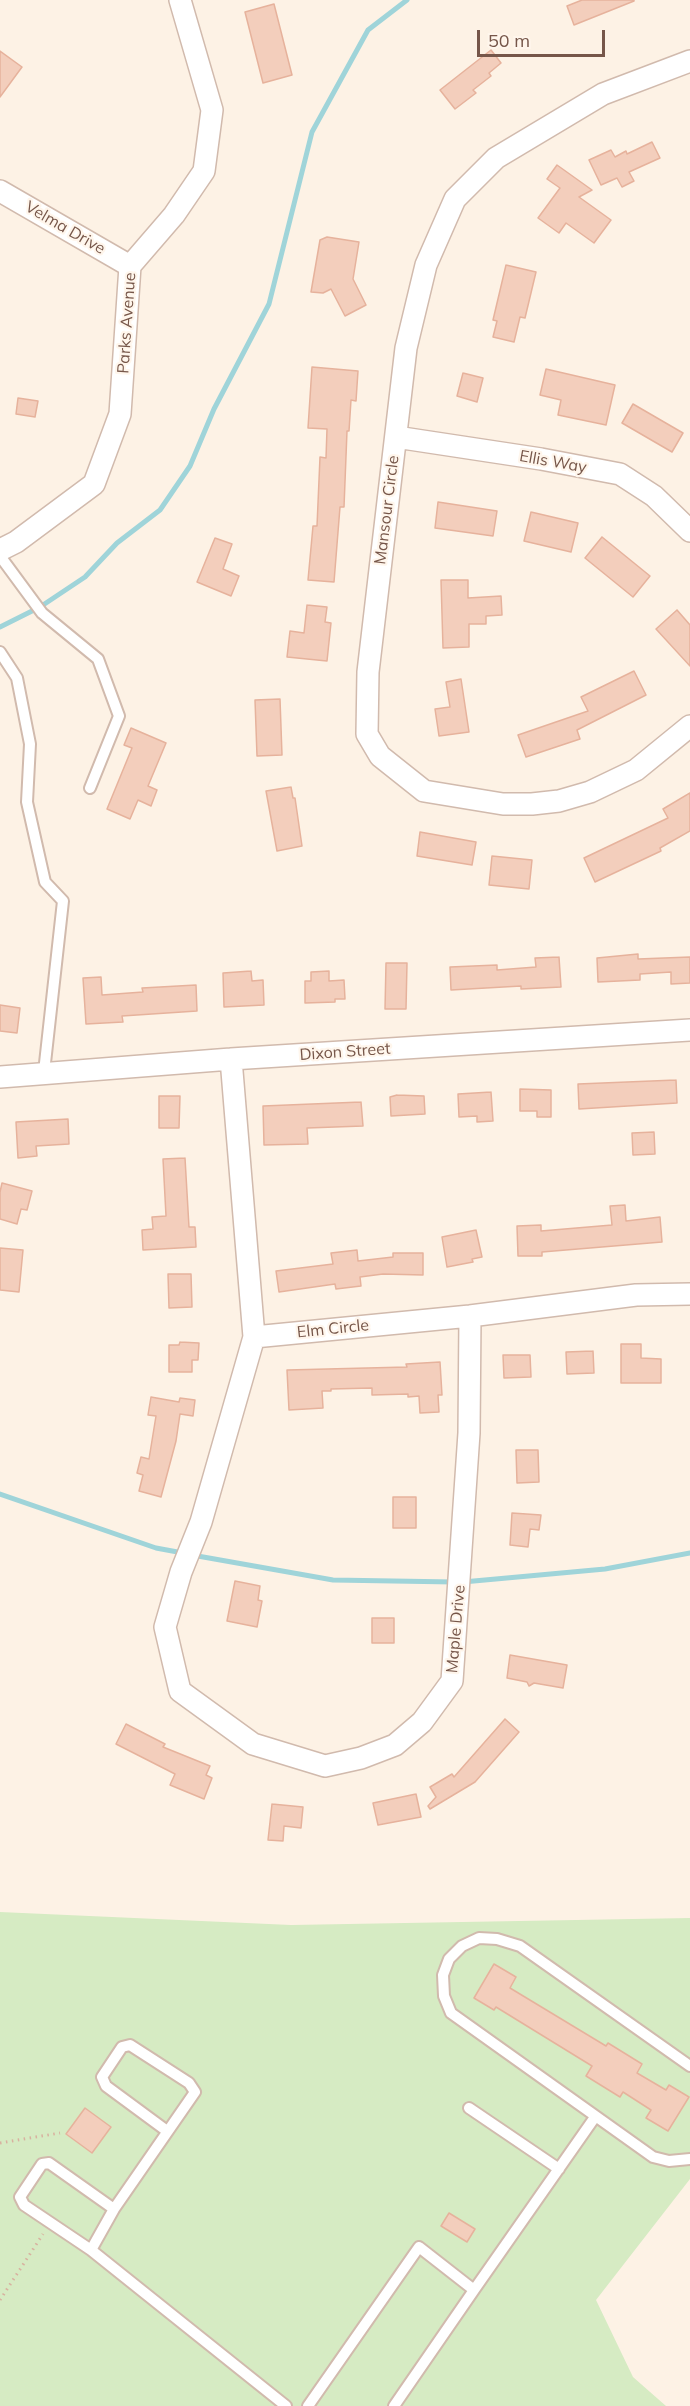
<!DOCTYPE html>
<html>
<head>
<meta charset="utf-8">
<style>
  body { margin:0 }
  #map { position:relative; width:690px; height:2406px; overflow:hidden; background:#fdf2e5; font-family:Mulish,sans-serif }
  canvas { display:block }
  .scale { position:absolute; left:477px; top:30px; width:128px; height:27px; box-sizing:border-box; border:3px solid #765649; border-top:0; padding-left:8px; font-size:18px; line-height:21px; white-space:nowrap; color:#765649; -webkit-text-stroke:4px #fff6ec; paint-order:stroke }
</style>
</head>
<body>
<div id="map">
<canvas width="690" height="2406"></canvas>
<div class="scale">50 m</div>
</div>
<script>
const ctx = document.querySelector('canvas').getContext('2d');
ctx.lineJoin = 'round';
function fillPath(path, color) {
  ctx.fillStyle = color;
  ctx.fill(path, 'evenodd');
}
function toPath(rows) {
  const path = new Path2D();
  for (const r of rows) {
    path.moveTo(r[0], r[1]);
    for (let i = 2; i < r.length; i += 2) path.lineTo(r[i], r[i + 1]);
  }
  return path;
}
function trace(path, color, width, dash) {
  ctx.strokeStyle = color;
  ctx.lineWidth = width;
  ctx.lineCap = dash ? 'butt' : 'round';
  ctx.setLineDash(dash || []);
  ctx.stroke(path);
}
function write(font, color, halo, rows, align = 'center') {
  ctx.font = font + ' Mulish,sans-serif';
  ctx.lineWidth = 4.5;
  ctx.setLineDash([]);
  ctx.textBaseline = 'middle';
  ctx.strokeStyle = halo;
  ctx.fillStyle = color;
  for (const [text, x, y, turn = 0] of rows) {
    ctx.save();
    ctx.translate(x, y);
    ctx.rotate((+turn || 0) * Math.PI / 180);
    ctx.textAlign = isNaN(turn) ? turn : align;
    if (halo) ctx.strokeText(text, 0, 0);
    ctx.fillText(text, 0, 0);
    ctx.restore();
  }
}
const green = toPath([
  [0,1912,291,1925,690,1918,690,2179,596,2300,633,2377,666,2406,0,2406]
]);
const stream = toPath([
  [0,627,40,607,85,577,117,543,160,510,190,466,214,409,269,304,312,132,368,30,407,0],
  [0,1494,156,1548,183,1553],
  [192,1555,333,1580,454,1582],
  [463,1582,605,1569,690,1553]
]);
const building = toPath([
  [582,0,634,0,634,1,574,25,567,6,582,0],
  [274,4,292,75,263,83,245,12,274,4],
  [491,50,501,63,489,73,491,76,473,90,476,93,455,109,440,90,491,50],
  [0,51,22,67,0,97,0,51],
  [652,142,660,158,629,172,634,181,622,187,617,178,601,185,589,160,611,150,615,157,626,151,627,154,652,142],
  [557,165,592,190,579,197,611,220,594,243,566,223,559,233,538,218,560,188,547,179,557,165],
  [327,237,359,242,353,279,366,305,345,316,331,289,323,293,311,292,320,240,327,237],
  [506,265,536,272,525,318,520,317,514,342,493,337,497,321,493,320,506,265],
  [312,367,358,371,356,401,351,400,349,431,347,431,344,507,340,507,334,582,308,580,313,526,317,526,320,457,326,458,327,429,308,428,312,367],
  [546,369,615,385,606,425,558,415,561,400,540,395,546,369],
  [463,373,483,378,477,402,457,396,463,373],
  [18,398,38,401,35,417,16,414,18,398],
  [633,404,683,433,672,452,622,423,633,404],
  [438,502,497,511,493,536,435,528,438,502],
  [531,512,578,523,571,552,524,541,531,512],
  [602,537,650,576,633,597,585,558,602,537],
  [215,538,232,544,223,569,239,576,231,596,197,582,215,538],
  [441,580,468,580,468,598,501,596,502,615,486,616,486,624,469,624,469,647,443,648,441,580],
  [307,605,327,607,325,622,331,623,327,661,287,657,290,631,304,633,307,605],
  [677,610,690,625,690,666,656,629,677,610],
  [634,671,646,695,577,730,580,739,526,757,518,735,588,711,581,697,634,671],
  [461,679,469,732,439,736,435,709,450,707,446,682,461,679],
  [280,699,282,755,257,756,255,700,280,699],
  [131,728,166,743,148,786,157,790,151,806,138,800,130,819,107,809,132,748,124,745,131,728],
  [291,787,293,798,295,798,302,846,277,851,266,791,291,787],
  [690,793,690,831,660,848,661,851,595,882,584,858,668,818,663,809,690,793],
  [420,832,476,842,472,865,417,856,420,832],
  [492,856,532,860,529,889,489,885,492,856],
  [638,954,638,959,690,957,690,983,671,984,671,972,640,974,640,980,598,982,597,958,638,954],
  [559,957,561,987,521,989,521,986,451,990,450,967,497,965,497,970,536,967,535,958,559,957],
  [386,963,407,963,406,1009,385,1009,386,963],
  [251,971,252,981,263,980,264,1005,224,1007,223,973,251,971],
  [329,971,329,981,344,980,345,999,335,999,335,1002,305,1003,305,981,311,981,311,972,329,971],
  [101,977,102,995,143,992,142,988,196,985,197,1011,122,1016,123,1022,86,1024,83,978,101,977],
  [0,1005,20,1008,17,1033,0,1031,0,1005],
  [676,1080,677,1103,579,1109,578,1084,676,1080],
  [520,1089,551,1090,551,1117,537,1117,537,1111,520,1111,520,1089],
  [491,1092,493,1121,477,1122,477,1116,459,1117,458,1094,491,1092],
  [397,1095,424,1096,425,1114,391,1116,390,1097,397,1095],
  [159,1096,180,1096,179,1128,159,1128,159,1096],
  [361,1102,363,1126,307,1128,308,1144,264,1145,263,1106,361,1102],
  [68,1119,69,1144,36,1146,37,1156,18,1158,16,1122,68,1119],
  [654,1132,655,1154,633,1155,632,1133,654,1132],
  [185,1158,189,1227,195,1227,196,1247,143,1250,142,1230,153,1229,152,1217,166,1216,163,1159,185,1158],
  [2,1183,32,1191,27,1210,21,1209,17,1224,0,1219,0,1192,2,1183],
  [625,1205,626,1221,660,1217,662,1242,542,1252,542,1256,518,1256,517,1226,541,1225,541,1231,612,1225,610,1206,625,1205],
  [476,1230,482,1257,472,1259,473,1262,447,1267,442,1237,476,1230],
  [0,1248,23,1250,19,1292,0,1290,0,1248],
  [357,1250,358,1261,393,1257,393,1253,423,1253,423,1275,383,1274,360,1277,361,1286,336,1289,335,1284,279,1292,276,1271,333,1264,331,1253,357,1250],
  [168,1274,191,1274,192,1307,169,1308,168,1274],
  [180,1342,199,1343,198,1360,192,1360,192,1372,169,1372,169,1345,179,1345,180,1342],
  [621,1344,641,1344,641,1358,661,1359,661,1383,621,1383,621,1344],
  [593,1351,594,1373,567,1374,566,1352,593,1351],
  [503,1355,530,1355,531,1377,504,1378,503,1355],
  [440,1362,442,1395,438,1395,439,1412,420,1413,419,1396,408,1397,408,1394,372,1395,372,1388,331,1389,331,1391,322,1391,323,1408,289,1410,287,1370,407,1367,406,1364,440,1362],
  [151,1397,179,1402,180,1398,195,1400,193,1416,180,1414,176,1441,161,1497,139,1491,143,1475,137,1473,141,1457,149,1459,156,1416,148,1415,151,1397],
  [516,1450,538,1450,539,1482,517,1483,516,1450],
  [393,1497,416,1497,416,1528,393,1528,393,1497],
  [512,1513,541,1515,539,1530,530,1529,528,1547,510,1545,512,1513],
  [235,1581,260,1586,258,1600,262,1601,257,1627,227,1621,235,1581],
  [372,1618,394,1618,394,1643,372,1643,372,1618],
  [510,1655,567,1665,563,1688,534,1683,529,1686,527,1682,507,1678,510,1655],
  [505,1719,519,1732,475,1782,430,1809,428,1806,436,1797,430,1787,452,1774,454,1777,505,1719],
  [126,1724,165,1744,163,1747,210,1766,206,1775,212,1778,204,1799,170,1785,175,1774,116,1744,126,1724],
  [416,1794,421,1817,378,1825,373,1803,416,1794],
  [272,1804,303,1807,301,1828,284,1826,283,1841,268,1840,272,1804],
  [494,1964,516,1977,510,1988,606,2046,608,2043,642,2064,637,2073,666,2090,669,2085,689,2097,668,2131,646,2118,651,2110,623,2092,620,2097,586,2076,592,2066,496,2007,494,2010,474,1998,494,1964],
  [85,2108,111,2127,92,2153,66,2134,85,2108],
  [449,2213,475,2229,467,2242,441,2226,449,2213]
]);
const path = toPath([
  [0,2143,60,2133],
  [0,2300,43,2234]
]);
const lane = toPath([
  [0,556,42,613,98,659,119,716,90,788],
  [0,652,17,678,30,744,27,802,45,882,63,901,44,1072],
  [690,2066,520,1946,497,1939,479,1938,462,1946,449,1959,443,1975,444,1996,451,2013,653,2157,669,2161,690,2159],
  [469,2108,559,2169],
  [167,2131,106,2086,102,2077,122,2047,130,2045,189,2083,195,2092,114,2209,91,2250,286,2406],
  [91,2250,24,2205,20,2197,42,2164,49,2163,114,2209],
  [474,2290,595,2117],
  [308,2406,419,2247,474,2290,394,2406]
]);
const street = toPath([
  [690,61,603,94,496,158,455,199,426,265,406,348,368,672,367,734,380,756,424,791,503,804,532,804,559,801,590,792,636,770,690,726],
  [0,191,130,266],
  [396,437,541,459,620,474,654,496,690,531],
  [0,550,16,542,94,484,120,414,130,266,174,215,204,171,212,110,180,0],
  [231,1059,254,1337,201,1522,181,1572,165,1627,180,1691,253,1744,325,1766,361,1758,395,1745,422,1722,452,1681,469,1433,470,1316],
  [0,1077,231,1059,690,1030],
  [254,1337,470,1316,636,1295,690,1294]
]);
const streetNames = [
  ["Velma Drive",65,228,30],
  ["Parks Avenue",127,323,-86],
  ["Ellis Way",553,462,10],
  ["Mansour Circle",387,510,-83],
  ["Dixon Street",345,1052,-4],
  ["Elm Circle",333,1329,-6],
  ["Maple Drive",456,1629,-85]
];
fillPath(green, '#d6ebc3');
trace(stream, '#9fd4d9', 5);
fillPath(building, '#f3cebc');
trace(building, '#e6b29c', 1.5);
trace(lane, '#d1baad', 14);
trace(street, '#d1baad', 24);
trace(path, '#d8b19f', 3, [1.5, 4.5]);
trace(lane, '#fff', 10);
trace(street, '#fff', 21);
write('16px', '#765649', '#fff6ec', streetNames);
</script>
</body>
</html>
